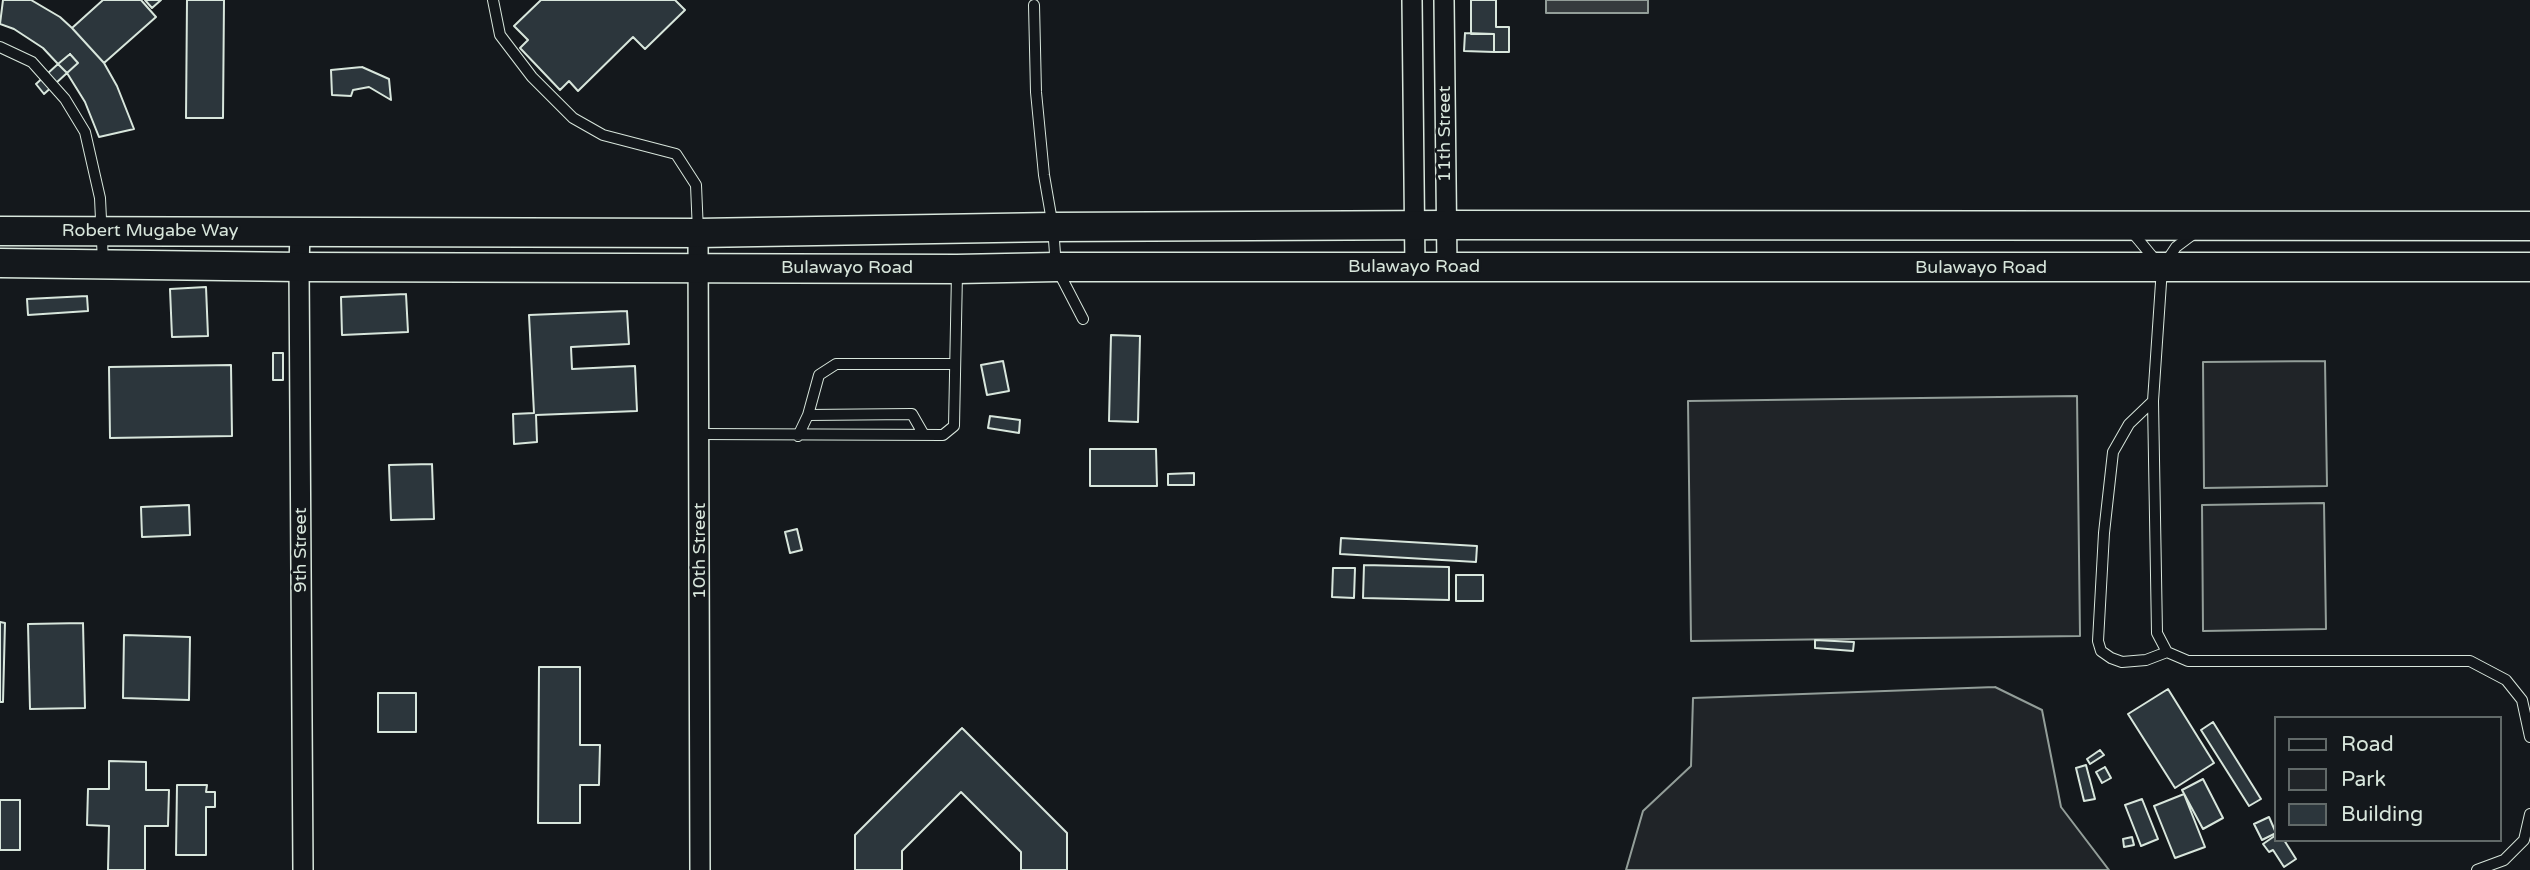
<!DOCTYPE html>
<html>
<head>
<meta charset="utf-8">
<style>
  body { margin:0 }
  #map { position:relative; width:2530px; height:870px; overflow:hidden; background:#14181c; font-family:"Varela Round",sans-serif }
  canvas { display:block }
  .legend { position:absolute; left:2274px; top:716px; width:228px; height:126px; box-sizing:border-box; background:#14181c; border:2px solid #626a69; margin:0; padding:9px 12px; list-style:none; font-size:21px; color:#d8e6dc }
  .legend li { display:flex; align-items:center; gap:14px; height:35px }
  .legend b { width:35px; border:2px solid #626a69 }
</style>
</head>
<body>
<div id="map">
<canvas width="2530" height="870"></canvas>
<ul class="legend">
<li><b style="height:9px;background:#14181c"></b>Road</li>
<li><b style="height:19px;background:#202428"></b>Park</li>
<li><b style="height:19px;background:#2c363c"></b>Building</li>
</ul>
</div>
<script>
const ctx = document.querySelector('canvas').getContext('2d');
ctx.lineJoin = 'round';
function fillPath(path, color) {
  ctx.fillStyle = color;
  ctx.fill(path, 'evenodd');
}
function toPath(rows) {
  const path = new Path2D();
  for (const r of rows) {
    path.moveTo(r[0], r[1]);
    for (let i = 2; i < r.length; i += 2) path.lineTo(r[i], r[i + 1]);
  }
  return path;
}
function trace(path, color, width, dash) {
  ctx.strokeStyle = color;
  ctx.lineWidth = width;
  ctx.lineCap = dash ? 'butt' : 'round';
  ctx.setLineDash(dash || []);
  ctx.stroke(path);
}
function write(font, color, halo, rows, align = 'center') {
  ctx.font = font + ' "Varela Round",sans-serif';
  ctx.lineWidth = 5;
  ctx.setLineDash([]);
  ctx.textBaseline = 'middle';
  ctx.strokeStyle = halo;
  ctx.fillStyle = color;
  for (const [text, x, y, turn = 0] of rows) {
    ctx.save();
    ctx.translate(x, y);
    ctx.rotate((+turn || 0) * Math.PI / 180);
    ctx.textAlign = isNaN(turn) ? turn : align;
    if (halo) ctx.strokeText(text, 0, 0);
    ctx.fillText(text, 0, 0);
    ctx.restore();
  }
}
const green = toPath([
  [2325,361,2327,486,2204,488,2203,362,2325,361],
  [2077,396,2080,636,1691,641,1688,401,2077,396],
  [2324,503,2326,629,2203,631,2202,505,2324,503],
  [1995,687,2042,710,2061,807,2109,870,1626,870,1643,811,1691,766,1693,698,1995,687]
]);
const water = toPath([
  [1546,0,1648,0,1648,13,1546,13,1546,0]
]);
const building = toPath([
  [3,0,31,0,60,17,72,28,104,63,117,86,134,129,99,137,85,102,67,73,78,63,70,54,58,64,43,48,14,29,0,24,3,0],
  [103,0,141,0,156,17,104,63,72,28,103,0],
  [145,0,161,0,152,8,145,0],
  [187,0,224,0,223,118,186,118,187,0],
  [541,0,675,0,685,10,645,49,633,37,578,91,569,81,560,90,520,48,528,40,514,26,541,0],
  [1471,0,1496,0,1496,27,1509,27,1509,52,1494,52,1494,34,1471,34,1471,0],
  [1465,33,1494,34,1494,52,1464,51,1465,33],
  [70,54,78,63,67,73,58,64,70,54],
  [58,64,67,73,44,94,36,84,58,64],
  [362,67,389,79,391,100,369,87,353,90,351,96,332,95,331,70,362,67],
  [206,287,208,336,172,337,170,289,206,287],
  [406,294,408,332,342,335,341,297,406,294],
  [87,296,88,311,28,315,27,299,87,296],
  [627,311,629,344,571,347,572,369,635,366,637,411,536,415,537,442,514,444,513,414,534,413,529,315,627,311],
  [1111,335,1140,336,1138,422,1109,421,1111,335],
  [273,353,283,353,283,380,273,380,273,353],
  [1003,361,1009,391,987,395,981,365,1003,361],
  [231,365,232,436,110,438,109,367,231,365],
  [990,416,1020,420,1019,433,988,428,990,416],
  [1090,449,1156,449,1157,486,1090,486,1090,449],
  [432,464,434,519,391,520,389,465,432,464],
  [1194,473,1194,485,1168,485,1168,474,1194,473],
  [189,505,190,535,142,537,141,507,189,505],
  [797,529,802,550,790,553,785,532,797,529],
  [1341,538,1477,546,1476,562,1340,554,1341,538],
  [1364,565,1449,567,1449,600,1363,598,1364,565],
  [1333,568,1355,568,1354,598,1332,597,1333,568],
  [1456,575,1483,575,1483,601,1456,601,1456,575],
  [0,622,5,623,3,702,0,702,0,622],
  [83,623,85,708,30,709,28,624,83,623],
  [124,635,190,637,189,700,123,698,124,635],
  [1815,640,1854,642,1853,651,1815,648,1815,640],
  [539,667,580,667,580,745,600,745,599,785,580,785,580,823,538,823,539,667],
  [2168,689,2214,763,2175,788,2128,714,2168,689],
  [378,693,416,693,416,732,378,732,378,693],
  [2213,722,2261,799,2249,806,2201,730,2213,722],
  [962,728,1067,833,1067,870,1021,870,1021,852,961,792,902,851,902,870,855,870,855,835,962,728],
  [2100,750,2104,755,2090,764,2087,759,2100,750],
  [109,761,146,762,146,790,169,790,168,826,145,826,145,870,108,870,109,826,87,825,88,789,109,789,109,761],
  [2086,765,2095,799,2084,801,2076,768,2086,765],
  [2105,767,2111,778,2102,783,2096,772,2105,767],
  [2203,779,2223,818,2203,829,2182,790,2203,779],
  [177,785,207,785,206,792,215,792,215,807,206,807,206,855,176,855,177,785],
  [2184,794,2205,847,2175,858,2154,806,2184,794],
  [2142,799,2158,839,2141,846,2125,805,2142,799],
  [0,800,20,800,20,850,0,850,0,800],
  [2269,817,2276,833,2262,840,2254,824,2269,817],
  [2276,835,2276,840,2284,840,2296,859,2284,867,2273,850,2269,852,2263,844,2276,835],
  [2132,837,2134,845,2124,847,2123,839,2132,837]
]);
const lane = toPath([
  [493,0,500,35,532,77,573,118,603,135,676,154,696,185,698,232],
  [1034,5,1036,92,1044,175,1053,227,1056,267,1083,319],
  [0,47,32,62,65,99,85,132,100,198,103,262],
  [2132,232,2156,261],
  [2196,232,2176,247,2162,268,2153,401,2157,633,2167,652,2188,661,2470,661,2506,680,2522,700,2530,737],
  [2153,401,2129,424,2113,452,2104,533,2098,641,2101,651,2111,658,2122,662,2146,660,2167,652],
  [808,415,912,414,924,435],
  [700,434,943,435,954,426,957,273],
  [798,436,808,415,819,375,836,364,955,364],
  [2477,870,2504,860,2524,840,2530,814]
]);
const street = toPath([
  [1412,0,1415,267],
  [1444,0,1447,267],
  [300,231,299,267,303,870],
  [698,233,700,870]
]);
const secondary = toPath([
  [0,231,698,233,1053,227,1446,225,2530,226],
  [0,263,299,267,957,269,1056,267,2530,267]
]);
const streetNames = [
  ["11th Street",1445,134,-90],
  ["Robert Mugabe Way",150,231],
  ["Bulawayo Road",1414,267],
  ["Bulawayo Road",847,268],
  ["Bulawayo Road",1981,268],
  ["9th Street",301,550,-90],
  ["10th Street",700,551,-90]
];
fillPath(green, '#202428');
trace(green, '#939e99', 2);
fillPath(water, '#363b3e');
trace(water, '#939e99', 2);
fillPath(building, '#2c363c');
trace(building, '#d8e6dc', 2);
trace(lane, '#d8e6dc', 12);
trace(street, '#d8e6dc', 22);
trace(secondary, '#d8e6dc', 31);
trace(lane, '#14181c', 10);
trace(street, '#14181c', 19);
trace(secondary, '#14181c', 28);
write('18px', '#d8e6dc', '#14181c', streetNames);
</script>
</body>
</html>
